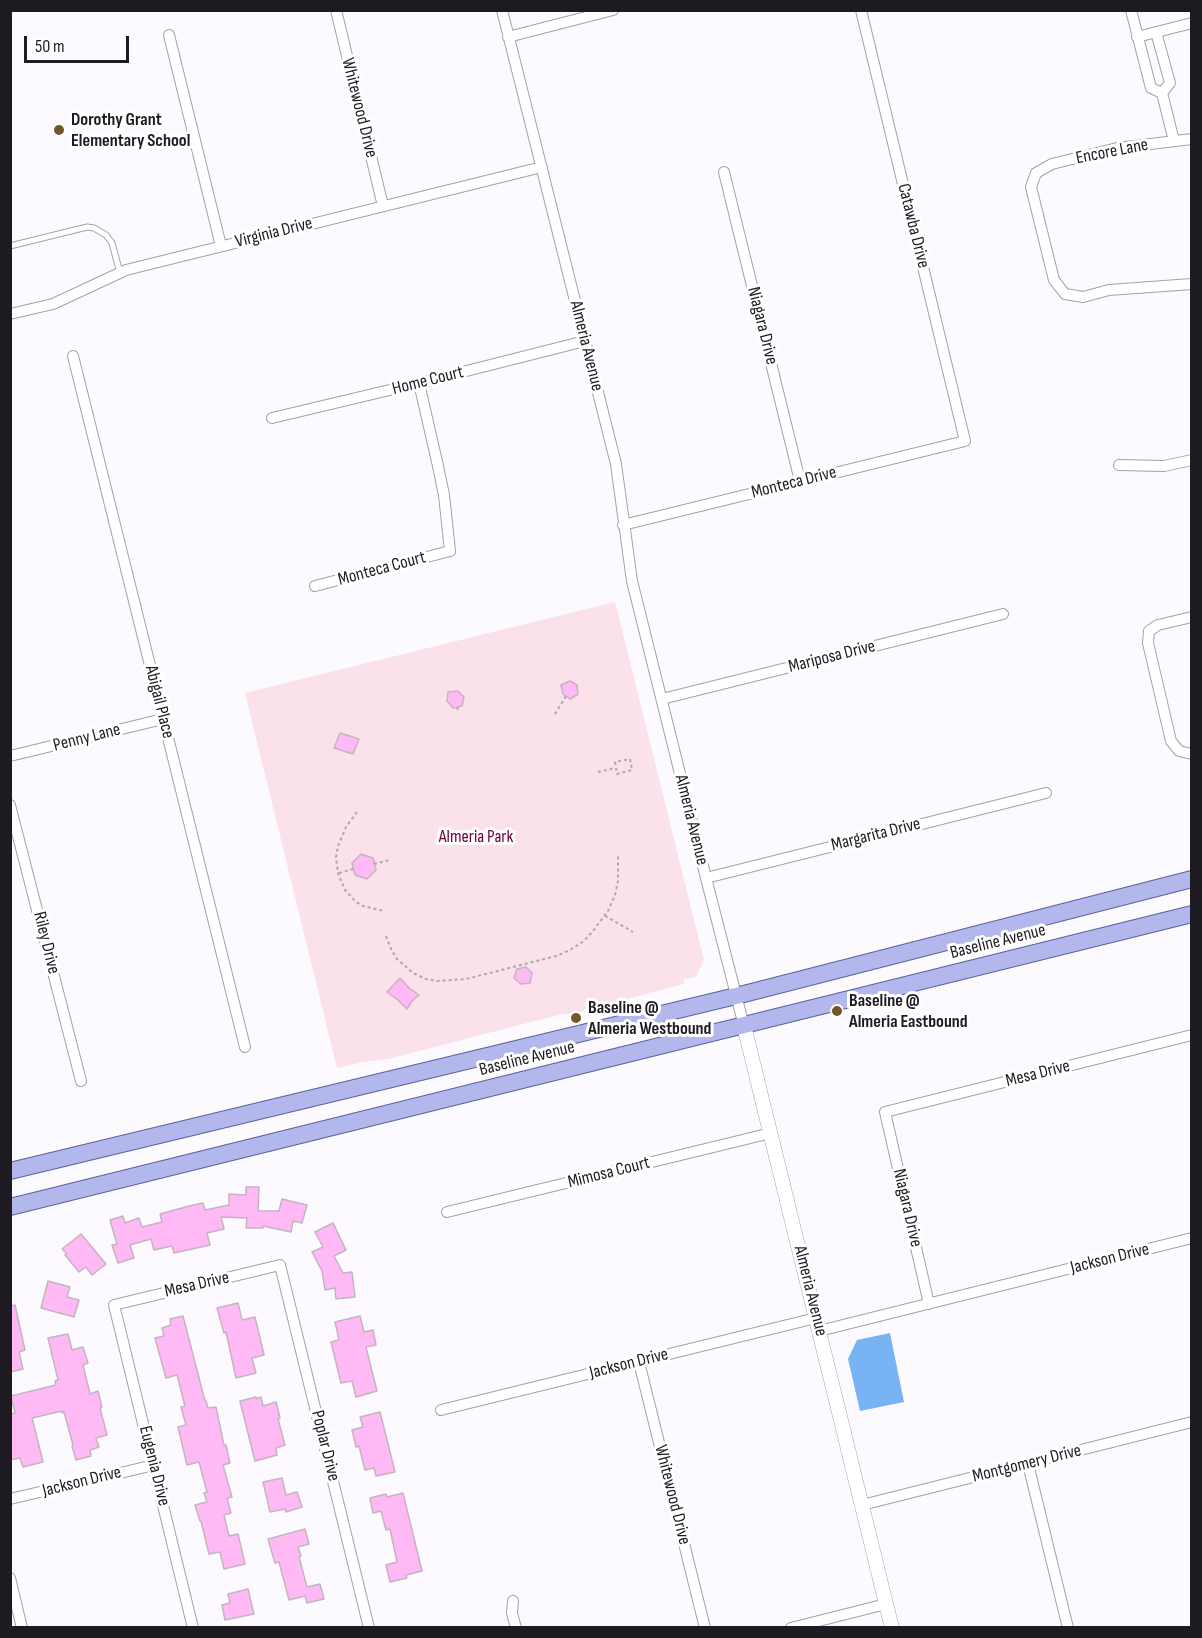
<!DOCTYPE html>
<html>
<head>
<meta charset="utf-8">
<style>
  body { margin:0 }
  #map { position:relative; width:1202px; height:1638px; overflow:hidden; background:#fcfafe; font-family:"Sofia Sans Condensed",sans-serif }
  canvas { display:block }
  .frame { position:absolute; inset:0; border:12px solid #1d1a21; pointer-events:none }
  .scale { position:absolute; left:24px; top:36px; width:105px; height:27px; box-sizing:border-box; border:3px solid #1d1a21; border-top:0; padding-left:8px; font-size:18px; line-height:21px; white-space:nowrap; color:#1d1a21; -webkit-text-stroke:4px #fff; paint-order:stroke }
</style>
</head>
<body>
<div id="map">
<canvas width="1202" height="1638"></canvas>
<div class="frame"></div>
<div class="scale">50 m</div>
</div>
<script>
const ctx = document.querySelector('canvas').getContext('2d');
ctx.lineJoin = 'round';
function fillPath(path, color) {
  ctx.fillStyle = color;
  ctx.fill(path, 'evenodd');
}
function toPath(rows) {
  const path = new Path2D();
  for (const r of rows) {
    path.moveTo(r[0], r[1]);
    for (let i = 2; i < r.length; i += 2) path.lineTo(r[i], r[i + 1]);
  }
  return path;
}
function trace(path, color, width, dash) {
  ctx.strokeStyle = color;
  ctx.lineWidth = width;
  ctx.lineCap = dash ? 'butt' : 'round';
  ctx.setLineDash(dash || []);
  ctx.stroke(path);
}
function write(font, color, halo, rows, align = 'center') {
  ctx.font = font + ' "Sofia Sans Condensed",sans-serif';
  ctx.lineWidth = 6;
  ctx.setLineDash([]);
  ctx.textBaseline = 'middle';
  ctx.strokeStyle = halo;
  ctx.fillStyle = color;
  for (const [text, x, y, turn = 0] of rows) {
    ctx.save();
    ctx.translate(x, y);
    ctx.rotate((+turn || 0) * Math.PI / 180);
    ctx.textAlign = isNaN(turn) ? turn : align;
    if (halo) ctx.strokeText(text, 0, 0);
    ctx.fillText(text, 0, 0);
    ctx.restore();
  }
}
const green = toPath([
  [615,602,704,960,696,977,684,979,684,984,579,1012,558,1015,388,1059,362,1062,337,1068,245,693]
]);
const water = toPath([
  [890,1333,904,1402,860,1411,848,1359,857,1340]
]);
const building = toPath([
  [570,681,577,685,578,694,570,699,563,694,561,685,570,681],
  [458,691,464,697,462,706,453,708,447,701,448,692,458,691],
  [340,733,359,739,353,754,334,748,340,733],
  [361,854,373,858,376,870,367,879,355,875,352,863,361,854],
  [526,967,532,973,530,983,521,984,514,978,517,969,526,967],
  [400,978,409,988,419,995,412,1001,407,1009,398,1000,387,992,400,978],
  [246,1187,259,1187,258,1211,279,1211,282,1199,307,1205,302,1223,293,1221,291,1232,263,1226,263,1228,246,1228,247,1218,221,1217,224,1229,207,1233,210,1245,174,1253,172,1246,154,1250,151,1239,130,1245,134,1258,118,1263,112,1245,117,1244,110,1220,123,1216,125,1223,139,1218,142,1227,162,1222,160,1214,189,1206,203,1203,205,1210,229,1205,229,1194,246,1195,246,1187],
  [333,1223,346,1250,334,1256,343,1273,352,1272,355,1297,336,1299,335,1288,325,1290,322,1271,312,1252,323,1247,315,1232,333,1223],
  [81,1234,106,1264,92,1275,86,1267,79,1272,65,1255,67,1254,62,1249,81,1234],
  [48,1281,70,1287,67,1297,79,1300,74,1317,41,1308,48,1281],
  [238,1303,242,1320,255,1317,264,1355,252,1358,256,1373,236,1378,226,1332,224,1333,217,1308,238,1303],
  [15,1305,25,1350,19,1352,23,1369,10,1372,10,1306,15,1305],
  [183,1316,205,1401,206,1401,208,1408,216,1407,224,1445,226,1445,230,1463,223,1465,232,1497,227,1498,231,1513,224,1515,229,1536,238,1534,245,1564,224,1569,220,1552,209,1554,201,1521,200,1521,195,1505,207,1502,204,1493,207,1492,199,1462,187,1465,182,1444,178,1427,186,1425,181,1407,185,1406,177,1375,166,1378,155,1338,164,1336,162,1328,171,1325,170,1319,183,1316],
  [360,1316,364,1332,373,1330,376,1345,366,1347,377,1391,356,1397,352,1381,341,1383,331,1342,339,1340,335,1322,360,1316],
  [68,1334,72,1350,83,1347,88,1363,83,1365,90,1394,98,1391,102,1407,100,1408,107,1435,96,1438,99,1447,90,1450,91,1456,76,1460,72,1446,73,1445,64,1412,62,1413,62,1411,32,1418,43,1462,23,1467,20,1458,10,1460,10,1414,15,1413,11,1396,56,1385,55,1381,58,1380,48,1338,68,1334],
  [256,1397,256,1399,261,1397,263,1406,276,1402,280,1418,278,1419,285,1445,276,1448,277,1455,255,1461,240,1401,256,1397],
  [380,1412,395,1472,376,1476,374,1468,365,1470,359,1446,356,1447,352,1430,363,1427,360,1417,380,1412],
  [282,1478,286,1495,297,1492,302,1507,286,1512,285,1509,270,1512,263,1482,282,1478],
  [403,1493,422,1571,406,1575,407,1578,390,1582,386,1565,397,1562,390,1529,386,1530,381,1511,373,1513,370,1498,386,1494,387,1497,403,1493],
  [305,1529,309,1544,298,1547,301,1556,299,1557,307,1587,320,1584,324,1599,307,1603,305,1596,289,1600,279,1562,275,1563,268,1539,305,1529],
  [248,1589,254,1614,225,1620,222,1605,230,1603,228,1594,248,1589]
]);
const path = toPath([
  [457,707,458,710],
  [555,714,566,696],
  [630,759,632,770,617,774,615,762,630,759],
  [598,772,615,768],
  [357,812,346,827,338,846,336,857,338,873,345,890,356,902,363,906,384,911],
  [374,864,390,860],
  [339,873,353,869],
  [605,916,633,932],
  [386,936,391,949,397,959,413,973,426,979,437,981,466,979,556,956,570,950,584,941,593,931,608,911,615,895,618,881,618,854]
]);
const service = toPath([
  [10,246,87,227,94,228,106,235,112,243,120,273]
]);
const minor = toPath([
  [336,10,383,206],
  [502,10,616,464,632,581,706,878,744,1026],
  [1131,10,1151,88,1162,93],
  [1156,32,1170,83,1162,93,1174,141],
  [169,35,221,246],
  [508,37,613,10],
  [1137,37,1192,23],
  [1192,139,1117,148,1052,164,1036,173,1031,187,1054,280,1065,294,1083,297,1109,290,1192,284],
  [724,172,800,481],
  [10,314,53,304,126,270,542,167],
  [73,356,245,1047],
  [272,418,419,383,585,341],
  [1119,465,1164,466,1192,460],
  [623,525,965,441,861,10],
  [315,586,450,551,444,495,438,466,419,383],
  [1192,617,1158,625,1149,631,1148,643,1171,741,1179,751,1192,754],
  [662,699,1003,614],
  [10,756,163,719],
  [10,805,81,1081],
  [706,878,1046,793],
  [447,1212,771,1133],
  [929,1304,885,1112,1192,1035],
  [819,1331,1192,1238],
  [639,1362,705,1628],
  [441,1410,816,1318],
  [1028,1464,1068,1628],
  [10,1499,154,1465],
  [862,1505,1192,1422],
  [10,1578,22,1628],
  [513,1601,512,1613,516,1628],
  [193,1628,114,1305,280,1265,369,1628],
  [791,1628,886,1604]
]);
const tertiary = toPath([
  [744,1026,892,1628]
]);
const primary = toPath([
  [10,1171,736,996,1192,879],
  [10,1207,1192,914]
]);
const markers = [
  [59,130,6,"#73572a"],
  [837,1011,6,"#73572a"],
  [576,1018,6,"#73572a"]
];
const streetNames = [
  ["Whitewood Drive",359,108,76],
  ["Encore Lane",1112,152,-11],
  ["Catawba Drive",913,226,76],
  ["Virginia Drive",274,233,-14],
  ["Niagara Drive",762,326,76],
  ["Almeria Avenue",586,346,76],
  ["Home Court",428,381,-14],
  ["Monteca Drive",794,483,-14],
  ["Monteca Court",382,569,-15],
  ["Mariposa Drive",832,657,-14],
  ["Abigail Place",159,702,76],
  ["Penny Lane",87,738,-14],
  ["Almeria Avenue",691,820,76],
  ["Margarita Drive",876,835,-14],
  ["Baseline Avenue",998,942,-14],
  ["Riley Drive",46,943,76],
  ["Baseline Avenue",527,1059,-14],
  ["Mesa Drive",1038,1074,-14],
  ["Mimosa Court",609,1173,-14],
  ["Niagara Drive",907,1208,77],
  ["Jackson Drive",1110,1259,-14],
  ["Mesa Drive",197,1285,-13],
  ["Almeria Avenue",810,1291,76],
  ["Jackson Drive",629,1364,-14],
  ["Poplar Drive",325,1446,76],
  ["Montgomery Drive",1027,1464,-14],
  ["Eugenia Drive",154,1466,76],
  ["Jackson Drive",82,1482,-14],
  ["Whitewood Drive",672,1495,76]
];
const poiNames = [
  ["Dorothy Grant",71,120],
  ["Elementary School",71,141],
  ["Baseline @",849,1001],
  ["Almeria Eastbound",849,1022],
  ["Baseline @",588,1008],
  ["Almeria Westbound",588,1029]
];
const parkNames = [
  ["Almeria Park",476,837]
];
fillPath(green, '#fbe1e9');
fillPath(water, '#78b3f3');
fillPath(building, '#ffb9f5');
trace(building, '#c4b4c2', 1.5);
trace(service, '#a69eb0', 7);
trace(minor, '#a69eb0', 12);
trace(tertiary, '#a69eb0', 15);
trace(primary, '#5c619d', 18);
trace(path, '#aca9ae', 2, [3, 3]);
trace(service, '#fff', 5);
trace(minor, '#fff', 10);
trace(tertiary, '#fff', 14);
trace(primary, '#b2b7ec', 16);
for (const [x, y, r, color] of markers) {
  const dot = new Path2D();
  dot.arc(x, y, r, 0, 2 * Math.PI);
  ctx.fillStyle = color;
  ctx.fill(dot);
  trace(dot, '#fff', 2);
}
write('18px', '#1d1a21', '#fff', streetNames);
write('bold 18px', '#1d1a21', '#fff', poiNames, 'left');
write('18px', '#6e023a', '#fff', parkNames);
</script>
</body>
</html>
